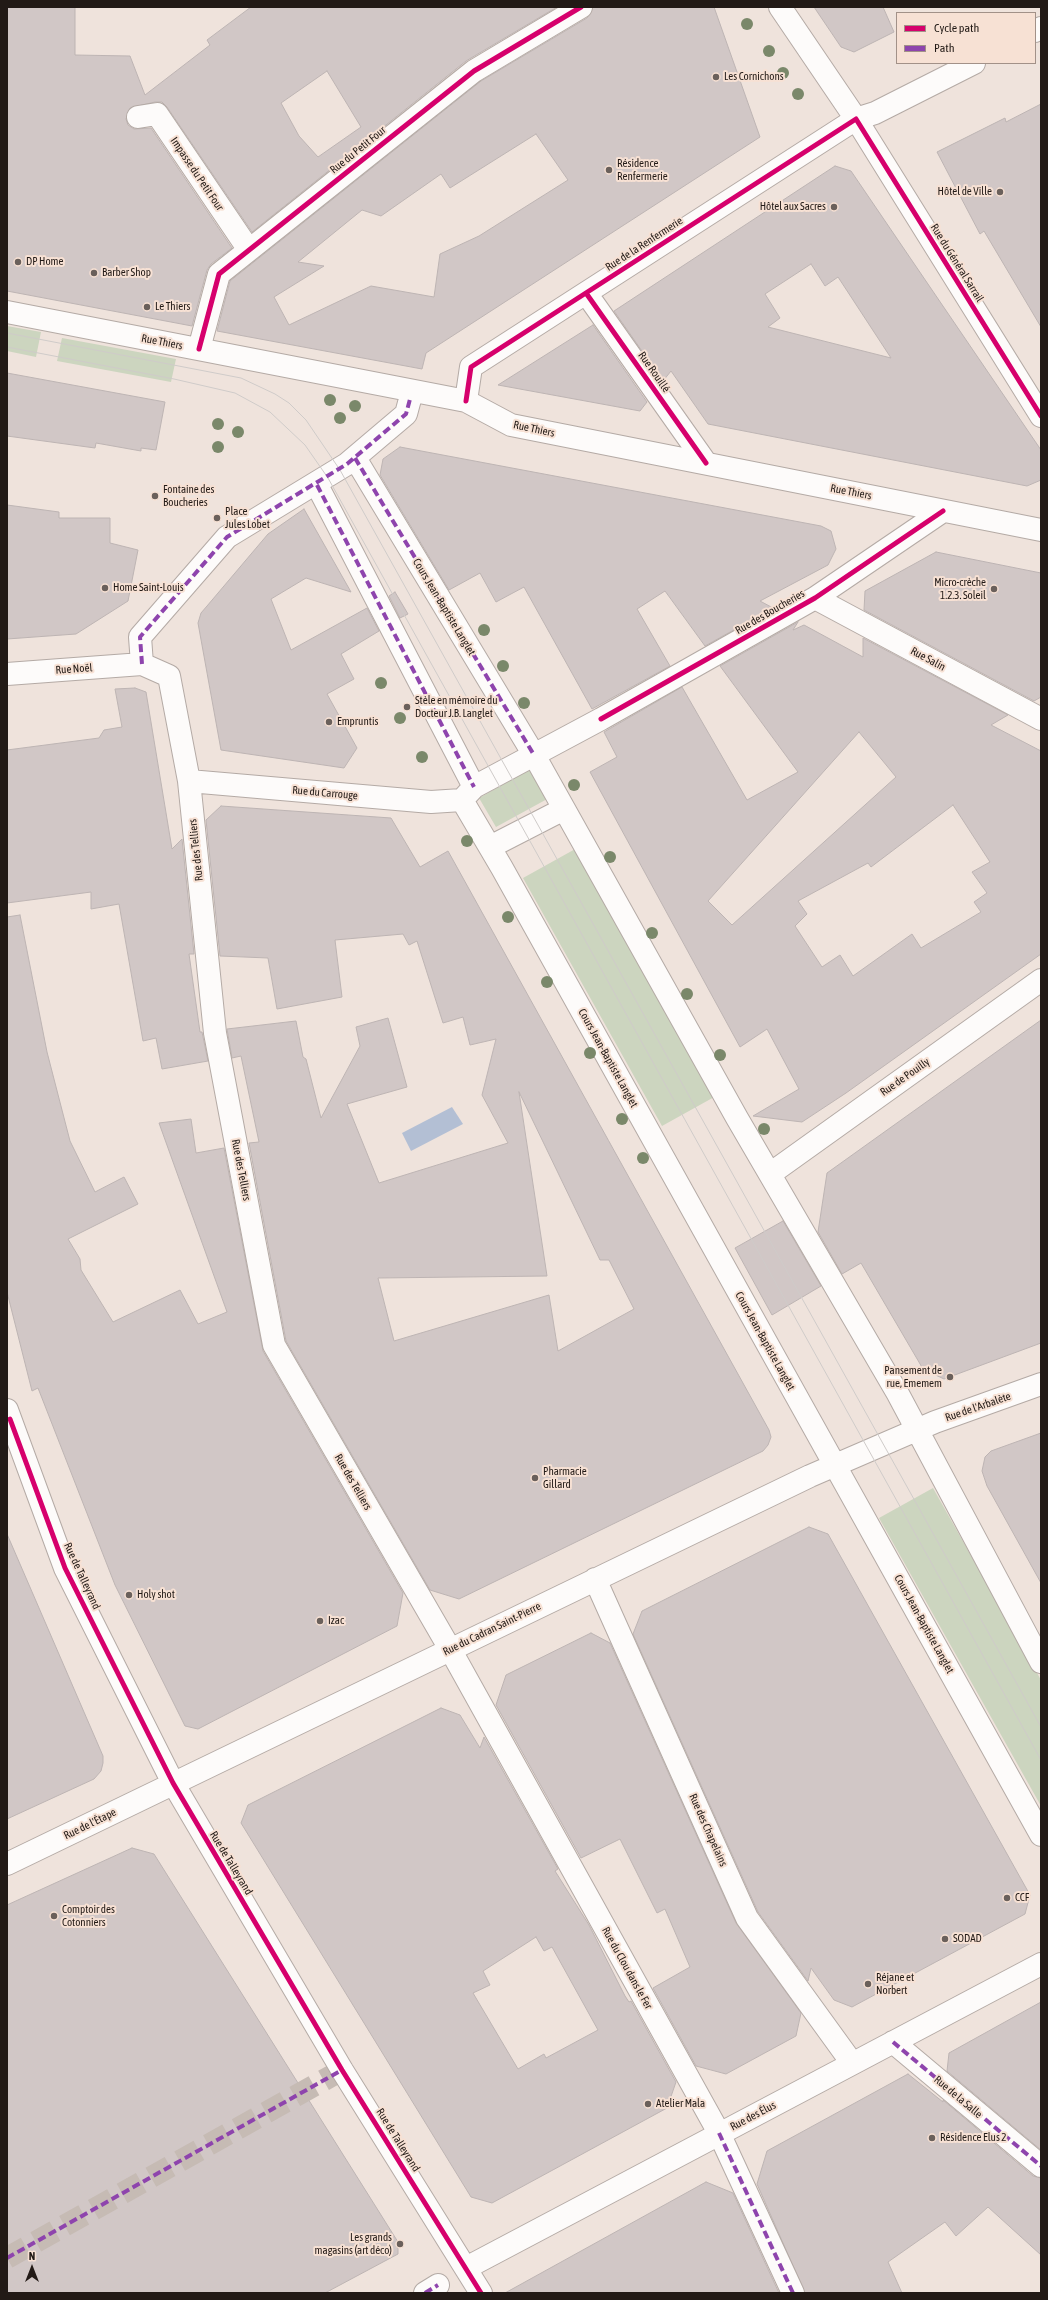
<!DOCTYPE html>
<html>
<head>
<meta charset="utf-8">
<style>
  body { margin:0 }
  #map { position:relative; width:1048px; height:2300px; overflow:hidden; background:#efe3dc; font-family:"Asap Condensed",sans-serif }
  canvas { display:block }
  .frame { position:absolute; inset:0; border:8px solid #221a16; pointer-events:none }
  .legend { position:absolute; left:896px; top:12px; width:140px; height:52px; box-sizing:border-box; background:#f7e1d4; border:1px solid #a29188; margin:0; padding:5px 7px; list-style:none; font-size:12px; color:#221a16 }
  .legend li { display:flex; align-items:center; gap:8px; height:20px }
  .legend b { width:20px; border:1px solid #a29188 }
  .north { position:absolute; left:12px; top:2248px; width:40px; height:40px; -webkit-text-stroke:3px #f7e1d4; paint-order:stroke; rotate:0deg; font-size:11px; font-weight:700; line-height:16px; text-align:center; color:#221a16 }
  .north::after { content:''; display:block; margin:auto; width:14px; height:18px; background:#221a16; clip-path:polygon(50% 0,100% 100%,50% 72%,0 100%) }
</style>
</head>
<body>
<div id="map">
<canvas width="1048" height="2300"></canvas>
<div class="frame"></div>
<ul class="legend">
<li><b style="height:5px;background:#d6006c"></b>Cycle path</li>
<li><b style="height:5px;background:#8e44ad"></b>Path</li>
</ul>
<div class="north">N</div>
</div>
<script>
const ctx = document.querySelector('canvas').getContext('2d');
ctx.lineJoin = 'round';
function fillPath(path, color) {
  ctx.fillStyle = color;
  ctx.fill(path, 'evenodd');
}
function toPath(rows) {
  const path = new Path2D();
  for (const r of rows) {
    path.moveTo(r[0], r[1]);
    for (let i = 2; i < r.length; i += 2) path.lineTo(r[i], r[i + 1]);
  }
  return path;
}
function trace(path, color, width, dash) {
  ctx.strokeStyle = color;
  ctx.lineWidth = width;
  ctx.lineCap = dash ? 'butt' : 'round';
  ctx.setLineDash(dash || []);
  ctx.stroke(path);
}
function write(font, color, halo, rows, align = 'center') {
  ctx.font = font + ' "Asap Condensed",sans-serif';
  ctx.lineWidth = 4;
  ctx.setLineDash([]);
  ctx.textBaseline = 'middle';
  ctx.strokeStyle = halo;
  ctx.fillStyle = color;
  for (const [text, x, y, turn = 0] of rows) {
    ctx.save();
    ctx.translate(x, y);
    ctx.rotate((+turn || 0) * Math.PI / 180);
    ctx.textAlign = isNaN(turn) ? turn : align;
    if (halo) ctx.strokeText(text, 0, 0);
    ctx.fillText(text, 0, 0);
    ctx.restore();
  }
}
const green = toPath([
  [7,326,41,332,36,357,7,351],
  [62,338,176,359,171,382,57,361],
  [532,768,549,798,496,827,479,798],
  [577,848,716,1096,662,1126,523,878],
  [933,1488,1041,1680,1041,1806,879,1518]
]);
const water = toPath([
  [452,1107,463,1124,411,1151,402,1133]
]);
const building = toPath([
  [7,7,75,7,75,55,130,56,145,95,210,45,207,40,251,7,557,7,466,61,252,232,167,107,162,102,155,102,130,108,126,119,128,125,134,129,151,128,232,248,211,264,207,270,192,326,7,291,7,7],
  [327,71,361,127,318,157,299,136,281,103,327,71],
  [593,7,714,7,760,137,426,353,422,369,217,331,230,281,481,81,587,18,593,7],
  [536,134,568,180,479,236,440,254,434,297,371,286,289,325,274,297,324,266,298,262,362,210,381,216,441,174,450,188,536,134],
  [814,7,883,7,894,32,854,52,841,47,814,7],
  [1041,104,1041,327,984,231,980,234,937,152,1005,118,1006,122,1041,104],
  [835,166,851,171,1041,450,1041,480,1027,486,708,424,671,371,663,381,614,311,835,166],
  [811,264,825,286,838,277,891,358,768,327,780,318,765,294,811,264],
  [593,325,647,402,640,411,498,385,593,325],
  [7,373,165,402,156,450,141,448,141,451,96,443,95,448,7,436,7,373],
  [400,447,821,526,831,531,836,549,828,565,760,601,773,608,705,646,665,591,637,609,670,666,592,709,524,587,496,602,480,573,449,590,380,475,383,459,400,447],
  [7,505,59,512,59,518,110,518,110,543,138,550,128,601,76,634,7,639,7,505],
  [304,509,351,592,306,578,271,599,291,650,367,608,379,631,341,654,354,679,327,694,357,748,344,768,221,750,198,623,201,613,207,606,268,534,304,509],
  [936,552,1041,573,1041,697,1034,701,864,610,865,591,936,552],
  [395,592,408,614,400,618,389,596,395,592],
  [798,622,793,630,804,625,863,657,863,638,1008,715,991,725,1041,751,1041,954,846,1093,802,1122,753,1116,799,1089,767,1029,740,1047,590,772,617,757,604,732,682,687,747,800,798,772,720,666,798,622],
  [859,732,896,777,732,925,708,901,859,732],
  [953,805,990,862,972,872,987,893,974,902,981,912,921,948,912,934,853,976,840,955,822,967,795,926,807,914,798,901,868,863,871,867,953,805],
  [135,688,146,692,172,849,182,839,194,954,189,954,200,1032,202,1032,208,1061,162,1069,156,1038,143,1041,119,904,91,909,91,892,7,903,7,750,99,738,104,730,122,727,115,689,135,688],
  [221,806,391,818,420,867,448,851,769,1430,771,1437,768,1445,763,1451,459,1599,430,1590,286,1341,249,1143,259,1142,241,1056,232,1058,227,1029,296,1021,303,1057,306,1059,321,1118,360,1046,356,1027,388,1018,407,1087,347,1104,379,1183,508,1143,482,1095,496,1039,470,1045,463,1017,443,1023,417,941,409,945,403,934,335,940,342,997,277,1009,268,958,220,956,206,820,221,806],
  [519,1092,600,1260,609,1260,634,1309,558,1351,549,1295,394,1341,378,1278,547,1276,519,1092],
  [20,915,47,1052,70,1141,95,1192,124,1177,138,1204,68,1239,80,1259,81,1270,113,1322,180,1290,198,1324,227,1312,159,1123,191,1119,196,1153,224,1148,263,1351,403,1593,397,1626,198,1729,185,1726,115,1585,38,1388,32,1391,7,1292,7,917,20,915],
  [1041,1020,1041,1343,944,1379,923,1369,861,1263,842,1274,818,1232,827,1173,1041,1020],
  [783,1221,821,1286,772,1315,735,1248,783,1221],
  [1041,1433,1041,1583,987,1486,982,1471,985,1457,991,1451,1041,1433],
  [809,1527,828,1534,1030,1895,1025,1914,852,2007,834,2000,811,1968,808,1981,758,1912,633,1634,642,1611,809,1527],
  [7,1534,103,1756,103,1763,101,1771,94,1779,7,1819,7,1534],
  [591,1633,610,1643,736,1923,801,2013,796,2036,726,2074,696,2066,653,1988,690,1967,665,1909,657,1913,620,1839,581,1858,496,1705,506,1675,591,1633],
  [441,1708,460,1715,480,1748,484,1737,558,1869,555,1871,589,1925,625,1996,629,2002,631,2001,676,2082,667,2108,492,2203,471,2197,241,1823,248,1805,441,1708],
  [536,1937,544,1951,552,1947,598,2030,546,2058,544,2054,518,2069,473,1993,490,1985,483,1971,536,1937],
  [132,1848,154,1854,398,2242,398,2254,325,2293,7,2293,7,1905,132,1848],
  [1041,2002,1041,2150,947,2071,949,2053,1041,2002],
  [908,2074,943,2102,943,2100,1033,2176,1041,2178,1041,2255,988,2207,956,2236,945,2222,888,2262,902,2293,805,2293,757,2184,767,2151,908,2074],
  [706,2182,733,2193,779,2293,505,2293,706,2182]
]);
const streetTunnel = toPath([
  [7,2258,342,2070]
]);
const street = toPath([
  [780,7,856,119,1041,416],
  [1035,31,1041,28],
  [138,117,157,114,249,250],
  [586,293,706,463],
  [7,312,466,401,511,425,1041,530],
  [199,349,219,274,474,71,581,7],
  [466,401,471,367,856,119,875,113,974,63],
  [355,458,534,755,737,1118,898,1394,1041,1662],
  [317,485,474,787],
  [815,598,1041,719],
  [142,664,140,637,227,537,347,464,406,414,410,399],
  [7,674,142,664,169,676,189,781,215,1033,274,1345,450,1649,719,2133,793,2293],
  [189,781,431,802,462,800],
  [462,800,502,868,1041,1835],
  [462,800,474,787,601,719,815,598,943,511],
  [490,847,564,809],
  [770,1174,1041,980],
  [7,1410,65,1568,173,1783,342,2070,481,2293],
  [595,1579,747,1918,852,2063],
  [7,1864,810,1476,935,1422,1041,1384],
  [893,2042,1041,2166],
  [466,2268,1041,1964],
  [425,2293,438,2285]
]);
const tram = toPath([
  [7,333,241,378,275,394,289,403,306,420,340,470,1041,1727],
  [7,347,174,379,235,393,270,412,305,445,328,478,1041,1760]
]);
const quiet = toPath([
  [355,458,534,755],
  [317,485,474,787],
  [142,664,140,637,227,537,347,464,406,414,410,399],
  [893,2042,1041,2166],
  [719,2133,793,2293],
  [7,2258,342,2070],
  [425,2293,438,2285]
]);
const cycleway = toPath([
  [586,293,706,463],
  [199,349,219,274,474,71,581,7],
  [466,401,471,367,856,119,1041,416],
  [601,719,815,598,943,511],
  [10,1419,65,1568,173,1783,342,2070,481,2293]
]);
const trees = [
  [747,24],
  [769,51],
  [783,73],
  [798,94],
  [330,400],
  [355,406],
  [340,418],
  [218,424],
  [238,432],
  [218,447],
  [484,630],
  [503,666],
  [381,683],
  [524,703],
  [400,718],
  [422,757],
  [574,785],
  [467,841],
  [610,857],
  [508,917],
  [652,933],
  [547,982],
  [687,994],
  [590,1053],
  [720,1055],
  [622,1119],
  [764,1129],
  [643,1158]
];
const markers = [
  [716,77,4,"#6a605b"],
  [609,170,4,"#6a605b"],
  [1000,192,4,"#6a605b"],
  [834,207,4,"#6a605b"],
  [18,262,4,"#6a605b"],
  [94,273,4,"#6a605b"],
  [147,307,4,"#6a605b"],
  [155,496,4,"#6a605b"],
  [217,518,4,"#6a605b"],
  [105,588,4,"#6a605b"],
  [994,589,4,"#6a605b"],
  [407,707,4,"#6a605b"],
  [329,722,4,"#6a605b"],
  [950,1377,4,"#6a605b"],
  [535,1478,4,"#6a605b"],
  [129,1595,4,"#6a605b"],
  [320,1621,4,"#6a605b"],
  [1007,1898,4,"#6a605b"],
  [54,1916,4,"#6a605b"],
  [945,1939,4,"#6a605b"],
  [868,1984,4,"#6a605b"],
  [648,2104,4,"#6a605b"],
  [932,2138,4,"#6a605b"],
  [400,2244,4,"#6a605b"]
];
const poiNames = [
  ["Les Cornichons",724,77],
  ["Résidence",617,164],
  ["Renfermerie",617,177],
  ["Hôtel de Ville",992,192,"right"],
  ["Hôtel aux Sacres",826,207,"right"],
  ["DP Home",26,262],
  ["Barber Shop",102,273],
  ["Le Thiers",155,307],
  ["Fontaine des",163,490],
  ["Boucheries",163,503],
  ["Place",225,512],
  ["Jules Lobet",225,525],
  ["Micro-crèche",986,583,"right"],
  ["1.2.3. Soleil",986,596,"right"],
  ["Home Saint-Louis",113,588],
  ["Stèle en mémoire du",415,701],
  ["Docteur J.B. Langlet",415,714],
  ["Empruntis",337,722],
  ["Pansement de",942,1371,"right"],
  ["rue, Ememem",942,1384,"right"],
  ["Pharmacie",543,1472],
  ["Gillard",543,1485],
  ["Holy shot",137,1595],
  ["Izac",328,1621],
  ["CCF",1015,1898],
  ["Comptoir des",62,1910],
  ["Cotonniers",62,1923],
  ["SODAD",953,1939],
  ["Réjane et",876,1978],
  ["Norbert",876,1991],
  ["Atelier Mala",656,2104],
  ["Résidence Elus 2",940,2138],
  ["Les grands",392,2238,"right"],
  ["magasins (art déco)",392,2251,"right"]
];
const streetNames = [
  ["Rue du Petit Four",358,150,-39],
  ["Impasse du Petit Four",197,174,56],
  ["Rue de la Renfermerie",644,244,-33],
  ["Rue du Général Sarrail",957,263,58],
  ["Rue Thiers",162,342,11],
  ["Rue Rouillé",654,372,55],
  ["Rue Thiers",534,429,12],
  ["Rue Thiers",851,492,11],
  ["Cours Jean-Baptiste Langlet",444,607,59],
  ["Rue des Boucheries",770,612,-30],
  ["Rue Salin",928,659,28],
  ["Rue Noël",74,669,-4],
  ["Rue du Carrouge",325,793,5],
  ["Rue des Telliers",196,850,-96],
  ["Cours Jean-Baptiste Langlet",608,1058,61],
  ["Rue de Pouilly",905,1077,-35],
  ["Rue des Telliers",241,1170,79],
  ["Cours Jean-Baptiste Langlet",765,1341,61],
  ["Rue de l'Arbalète",978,1407,-19],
  ["Rue des Telliers",353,1482,60],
  ["Rue de Talleyrand",82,1576,65],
  ["Cours Jean-Baptiste Langlet",924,1624,61],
  ["Rue du Cadran Saint-Pierre",492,1629,-26],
  ["Rue de l'Étape",90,1824,-26],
  ["Rue des Chapelains",708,1830,66],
  ["Rue de Talleyrand",231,1863,59],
  ["Rue du Clou dans le Fer",627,1968,61],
  ["Rue de la Salle",958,2097,40],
  ["Rue des Élus",753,2116,-28],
  ["Rue de Talleyrand",398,2140,58]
];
fillPath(green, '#ccd5bf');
fillPath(water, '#b3bfd4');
fillPath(building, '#d1c7c6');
trace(building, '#bdb4b3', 1);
trace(streetTunnel, '#c6bbb4', 22, [22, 11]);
trace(street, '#b4aaa5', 24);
trace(street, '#fdfbfa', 22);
trace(tram, '#cfcbc9', 1);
trace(quiet, '#8e44ad', 4, [8, 4]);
trace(cycleway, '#d6006c', 5);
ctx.fillStyle = '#7a886a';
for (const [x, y] of trees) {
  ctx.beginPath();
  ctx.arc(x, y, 6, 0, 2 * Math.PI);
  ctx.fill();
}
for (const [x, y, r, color] of markers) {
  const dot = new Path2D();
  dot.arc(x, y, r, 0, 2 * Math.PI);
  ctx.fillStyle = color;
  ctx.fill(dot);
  trace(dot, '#f7e1d4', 1.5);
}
write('11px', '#221a16', '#f7e1d4', poiNames, 'left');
write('11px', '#221a16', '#f7e1d4', streetNames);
</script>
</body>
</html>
